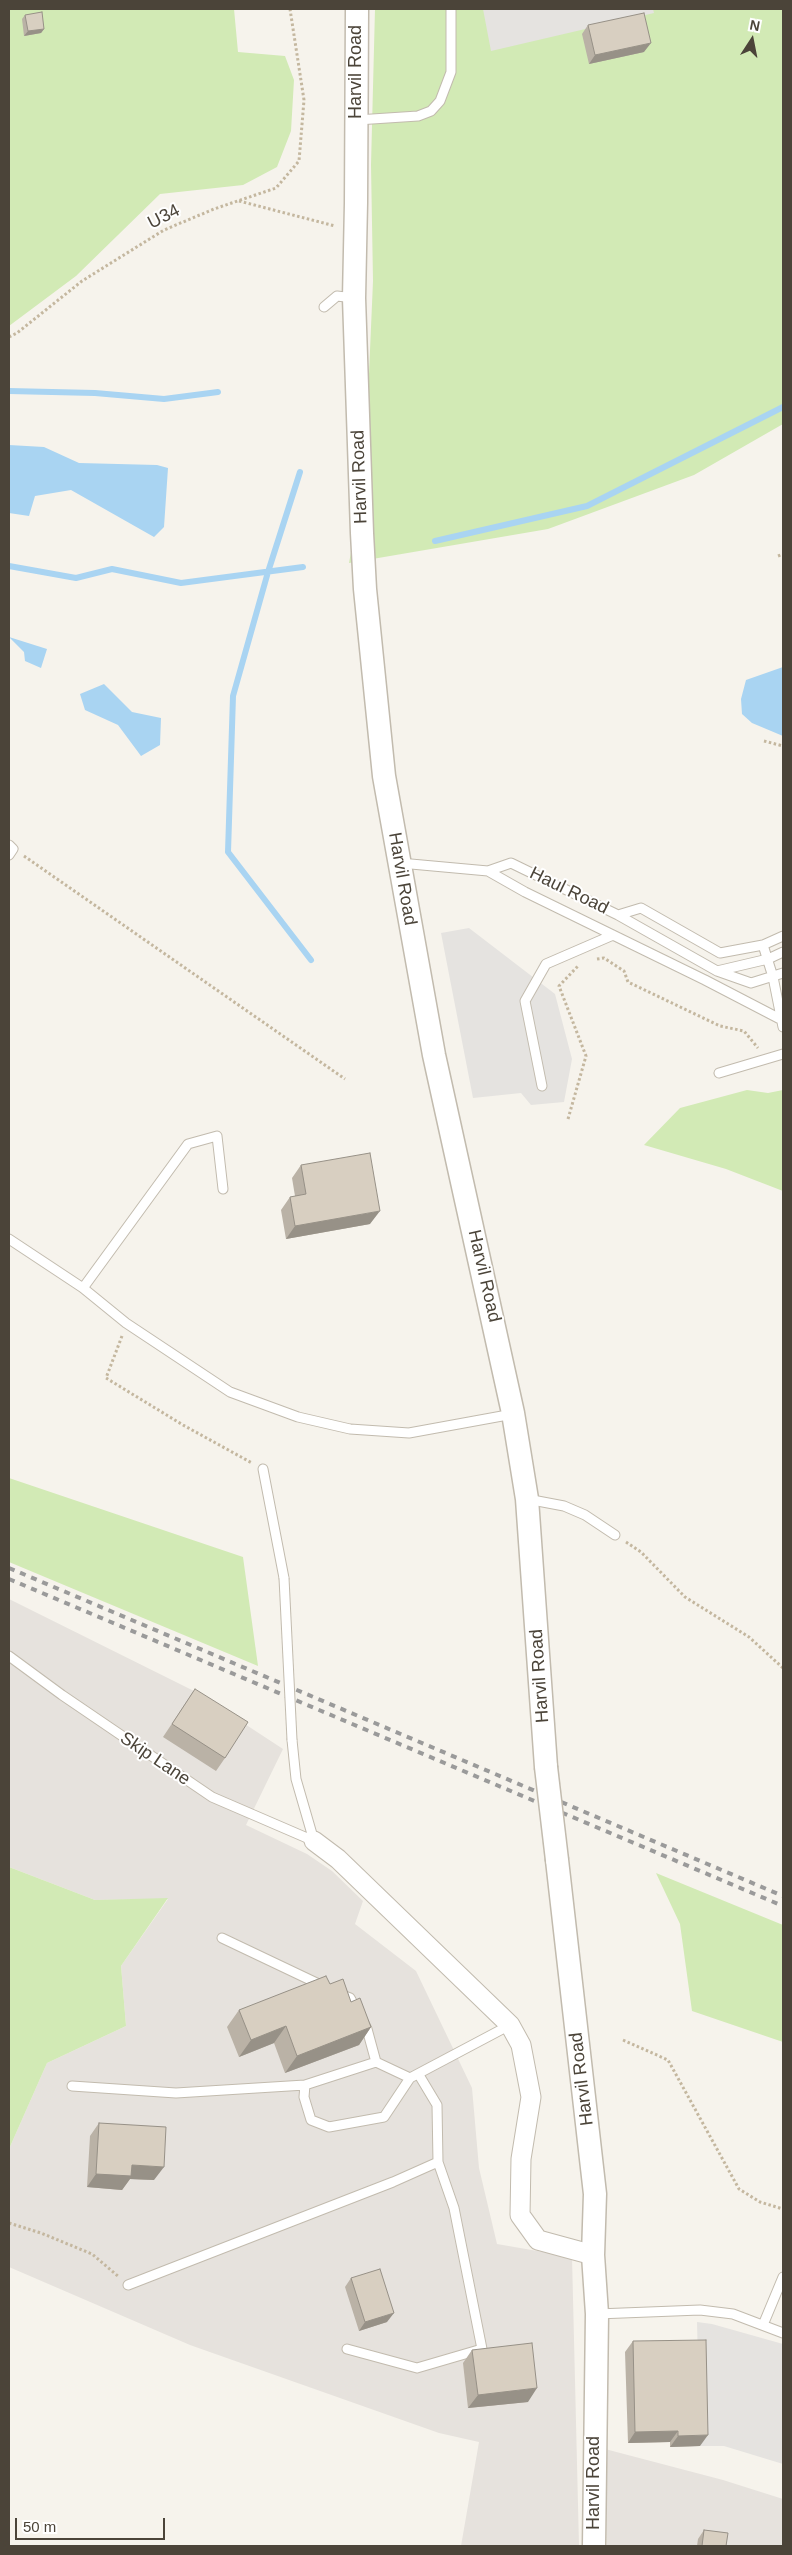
<!DOCTYPE html>
<html>
<head>
<meta charset="utf-8">
<style>
  body { margin:0 }
  #map { position:relative; width:792px; height:2555px; overflow:hidden; background:#f6f3ec; font-family:Helvetica,sans-serif }
  canvas { display:block }
  .frame { position:absolute; inset:0; border:10px solid #4b4439; pointer-events:none }
  .north { position:absolute; left:727px; top:15px; width:50px; height:50px; -webkit-text-stroke:4px #fff; paint-order:stroke; rotate:11deg; font-size:14px; font-weight:700; line-height:20px; text-align:center; color:#4b4439 }
  .north::after { content:''; display:block; margin:auto; width:18px; height:22px; background:#4b4439; clip-path:polygon(50% 0,100% 100%,50% 72%,0 100%) }
  .scale { position:absolute; left:15px; top:2518px; width:150px; height:22px; box-sizing:border-box; border:2px solid #4b4439; border-top:0; padding-left:6px; font-size:15px; line-height:18px; white-space:nowrap; color:#4b4439; -webkit-text-stroke:4px #fff; paint-order:stroke }
</style>
</head>
<body>
<div id="map">
<canvas width="792" height="2555"></canvas>
<div class="frame"></div>
<div class="north">N</div>
<div class="scale">50 m</div>
</div>
<script>
const ctx = document.querySelector('canvas').getContext('2d');
ctx.lineJoin = 'round';
function fillPath(path, color) {
  ctx.fillStyle = color;
  ctx.fill(path, 'evenodd');
}
function toPath(rows) {
  const path = new Path2D();
  for (const r of rows) {
    path.moveTo(r[0], r[1]);
    for (let i = 2; i < r.length; i += 2) path.lineTo(r[i], r[i + 1]);
  }
  return path;
}
function trace(path, color, width, dash) {
  ctx.strokeStyle = color;
  ctx.lineWidth = width;
  ctx.lineCap = dash ? 'butt' : 'round';
  ctx.setLineDash(dash || []);
  ctx.stroke(path);
}
function write(font, color, halo, rows, align = 'center') {
  ctx.font = font + ' Helvetica,sans-serif';
  ctx.lineWidth = 4;
  ctx.setLineDash([]);
  ctx.textBaseline = 'middle';
  ctx.strokeStyle = halo;
  ctx.fillStyle = color;
  for (const [text, x, y, turn = 0] of rows) {
    ctx.save();
    ctx.translate(x, y);
    ctx.rotate((+turn || 0) * Math.PI / 180);
    ctx.textAlign = isNaN(turn) ? turn : align;
    if (halo) ctx.strokeText(text, 0, 0);
    ctx.fillText(text, 0, 0);
    ctx.restore();
  }
}
const industrial = toPath([
  [9,1599,196,1692,283,1749,246,1825,307,1854,332,1871,363,1901,355,1924,416,1971,472,2088,479,2168,497,2244,572,2257,579,2546,461,2546,479,2442,439,2433,190,2345,9,2267,9,2149,47,2063,126,2026,121,1966,168,1899,95,1900,9,1867],
  [605,2449,723,2480,783,2499,783,2546,607,2546]
]);
const green = toPath([
  [9,9,234,9,238,52,285,56,294,80,291,131,277,167,243,185,160,194,76,276,9,326],
  [375,9,783,9,783,424,694,475,548,529,349,563,357,521,367,420,373,281,371,165],
  [747,1090,768,1093,783,1090,783,1191,726,1169,644,1145,680,1108],
  [9,1478,243,1557,258,1666,9,1562],
  [9,1867,95,1900,168,1898,121,1966,126,2026,47,2063,9,2149],
  [656,1873,783,1925,783,2042,692,2011,680,1924]
]);
const parking = toPath([
  [483,9,653,9,654,13,491,51],
  [469,928,555,994,572,1059,564,1102,531,1105,521,1093,473,1098,441,933],
  [697,2322,712,2324,783,2344,783,2464,724,2446,700,2446]
]);
const water = toPath([
  [9,445,44,447,79,463,157,465,168,468,164,527,154,537,71,490,35,496,29,516,9,513],
  [9,637,47,649,41,668,25,661,24,652],
  [783,667,783,736,752,723,742,714,741,699,746,680],
  [104,684,132,712,161,718,160,745,141,756,118,725,85,710,80,694]
]);
const stream = toPath([
  [9,391,95,393,164,399,218,392],
  [300,472,268,572,233,696,228,852,311,960],
  [435,541,587,506,783,407],
  [9,566,76,578,112,569,181,583,303,567]
]);
const path = toPath([
  [239,201,335,226],
  [9,337,17,333,82,281,164,230,214,209,276,188,299,161,304,100,290,9],
  [778,556,783,554],
  [764,741,783,746],
  [24,856,345,1079],
  [597,959,604,958,624,971,628,982,720,1026,744,1031,758,1048],
  [568,1119,586,1056,559,986,578,966],
  [122,1336,106,1378,183,1425,252,1463],
  [626,1542,641,1552,685,1597,749,1637,783,1668],
  [623,2040,668,2060,739,2189,760,2202,783,2209],
  [9,2223,41,2233,92,2254,119,2277]
]);
const service = toPath([
  [357,120,418,116,431,111,440,101,451,72,451,9],
  [324,307,337,296,354,298],
  [9,845,13,849,9,855],
  [400,863,488,871,511,863,618,915,641,908,720,953,763,945,783,936],
  [488,871,525,892,705,980,782,1020],
  [618,915,717,971,768,959,783,952],
  [763,945,773,977,783,1027],
  [717,971,751,983,783,973],
  [719,1073,783,1054],
  [542,1086,525,1001,546,964,613,935],
  [9,1239,83,1288,126,1323,230,1392,298,1417,350,1429,409,1433,513,1414],
  [83,1288,188,1144,217,1136,223,1189],
  [263,1469,284,1578],
  [527,1499,564,1506,585,1515,615,1535],
  [9,1656,62,1695,212,1797,314,1841],
  [292,1740,296,1779,314,1841],
  [222,1938,323,1986],
  [342,1995,350,1998,367,2029,376,2062],
  [410,2078,384,2117,329,2127,311,2120,304,2097,305,2085,376,2062,410,2078,510,2025],
  [72,2086,176,2093,305,2085],
  [128,2285,393,2182,438,2162],
  [597,2314,700,2310,733,2314,783,2333],
  [763,2325,783,2277],
  [347,2349,417,2368,482,2349,454,2208,438,2162,437,2105,419,2075]
]);
const minor = toPath([
  [314,1841,338,1859,510,2025,521,2045,531,2097,521,2159,520,2215,538,2240,593,2255]
]);
const tertiary = toPath([
  [357,9,356,203,354,298,362,533,365,589,384,776,434,1055,513,1413,527,1499,546,1767],
  [557,1860,595,2194,593,2255,597,2314,594,2546]
]);
const rail = toPath([
  [9,1568,783,1896],
  [9,1579,783,1906]
]);
const serviceBridge = toPath([
  [284,1578,292,1740]
]);
const tertiaryBridge = toPath([
  [546,1767,557,1860]
]);
const wall = toPath([
  [25,15,44,29,41,33,24,36,22,19],
  [588,25,644,52,589,64,582,34],
  [301,1165,370,1224,286,1239,281,1210,290,1197,295,1196,292,1178],
  [195,1689,225,1758,216,1771,163,1737],
  [330,1984,351,2002,371,2027,359,2045,285,2073,274,2043,239,2057,227,2027,239,2010],
  [99,2123,154,2180,130,2179,122,2190,87,2187,90,2136],
  [351,2278,387,2322,359,2331,345,2287],
  [633,2341,700,2446,670,2447,670,2442,628,2443,625,2352],
  [472,2350,528,2402,468,2408,463,2363],
  [704,2530,726,2546,697,2546,698,2539]
]);
const shadedWall = toPath([
  [44,29,41,33,24,36,28,31],
  [651,43,644,52,589,64,595,55],
  [380,1211,370,1224,286,1239,295,1226],
  [286,2026,274,2043,239,2057,251,2040],
  [371,2027,359,2045,285,2073,297,2056],
  [132,2165,164,2167,154,2180,130,2179,122,2190,87,2187,96,2174],
  [394,2313,387,2322,359,2331,365,2322],
  [537,2388,528,2402,468,2408,478,2395],
  [678,2431,670,2442,628,2443,635,2432],
  [708,2435,700,2446,670,2447,678,2436]
]);
const building = toPath([
  [42,12,44,29,28,31,25,15,42,12],
  [644,13,651,43,595,55,588,25,644,13],
  [370,1153,380,1211,295,1226,290,1197,306,1194,301,1165,370,1153],
  [195,1689,248,1722,225,1758,172,1724,195,1689],
  [326,1976,330,1984,343,1979,351,2002,360,1998,371,2027,297,2056,286,2026,251,2040,239,2010,326,1976],
  [99,2123,166,2127,164,2167,132,2165,131,2176,96,2174,99,2123],
  [380,2269,394,2313,365,2322,351,2278,380,2269],
  [706,2340,708,2435,678,2436,678,2431,635,2432,633,2341,706,2340],
  [532,2343,537,2388,478,2395,472,2350,532,2343],
  [704,2530,728,2533,726,2546,702,2546,704,2530]
]);
const streetNames = [
  ["Harvil Road",356,72,-90],
  ["U34",164,217,-27],
  ["Harvil Road",360,477,-92],
  ["Harvil Road",402,879,80],
  ["Haul Road",569,891,26],
  ["Harvil Road",484,1276,77],
  ["Harvil Road",540,1676,-94],
  ["Skip Lane",155,1759,34],
  ["Harvil Road",582,2079,-97],
  ["Harvil Road",594,2483,-90]
];
fillPath(industrial, '#e6e2dd');
fillPath(green, '#d2eab5');
fillPath(parking, '#e5e3e0');
fillPath(water, '#a9d4f2');
trace(stream, '#a9d4f2', 6);
trace(service, '#c2bbae', 11);
trace(minor, '#c2bbae', 21);
trace(tertiary, '#c2bbae', 25);
trace(path, '#c4b79f', 3, [2.5, 2.5]);
trace(service, '#fff', 9);
trace(minor, '#fff', 19);
trace(tertiary, '#fff', 22);
trace(rail, '#9a9a9a', 4, [6, 6]);
trace(serviceBridge, '#c2bbae', 11, []);
trace(tertiaryBridge, '#c2bbae', 25, []);
trace(serviceBridge, '#fff', 9);
trace(tertiaryBridge, '#fff', 22);
fillPath(wall, '#bab2a6');
fillPath(shadedWall, '#979187');
fillPath(building, '#d8cfc1');
trace(building, '#979187', 1);
write('18px', '#4b4439', '#fff', streetNames);
</script>
</body>
</html>
